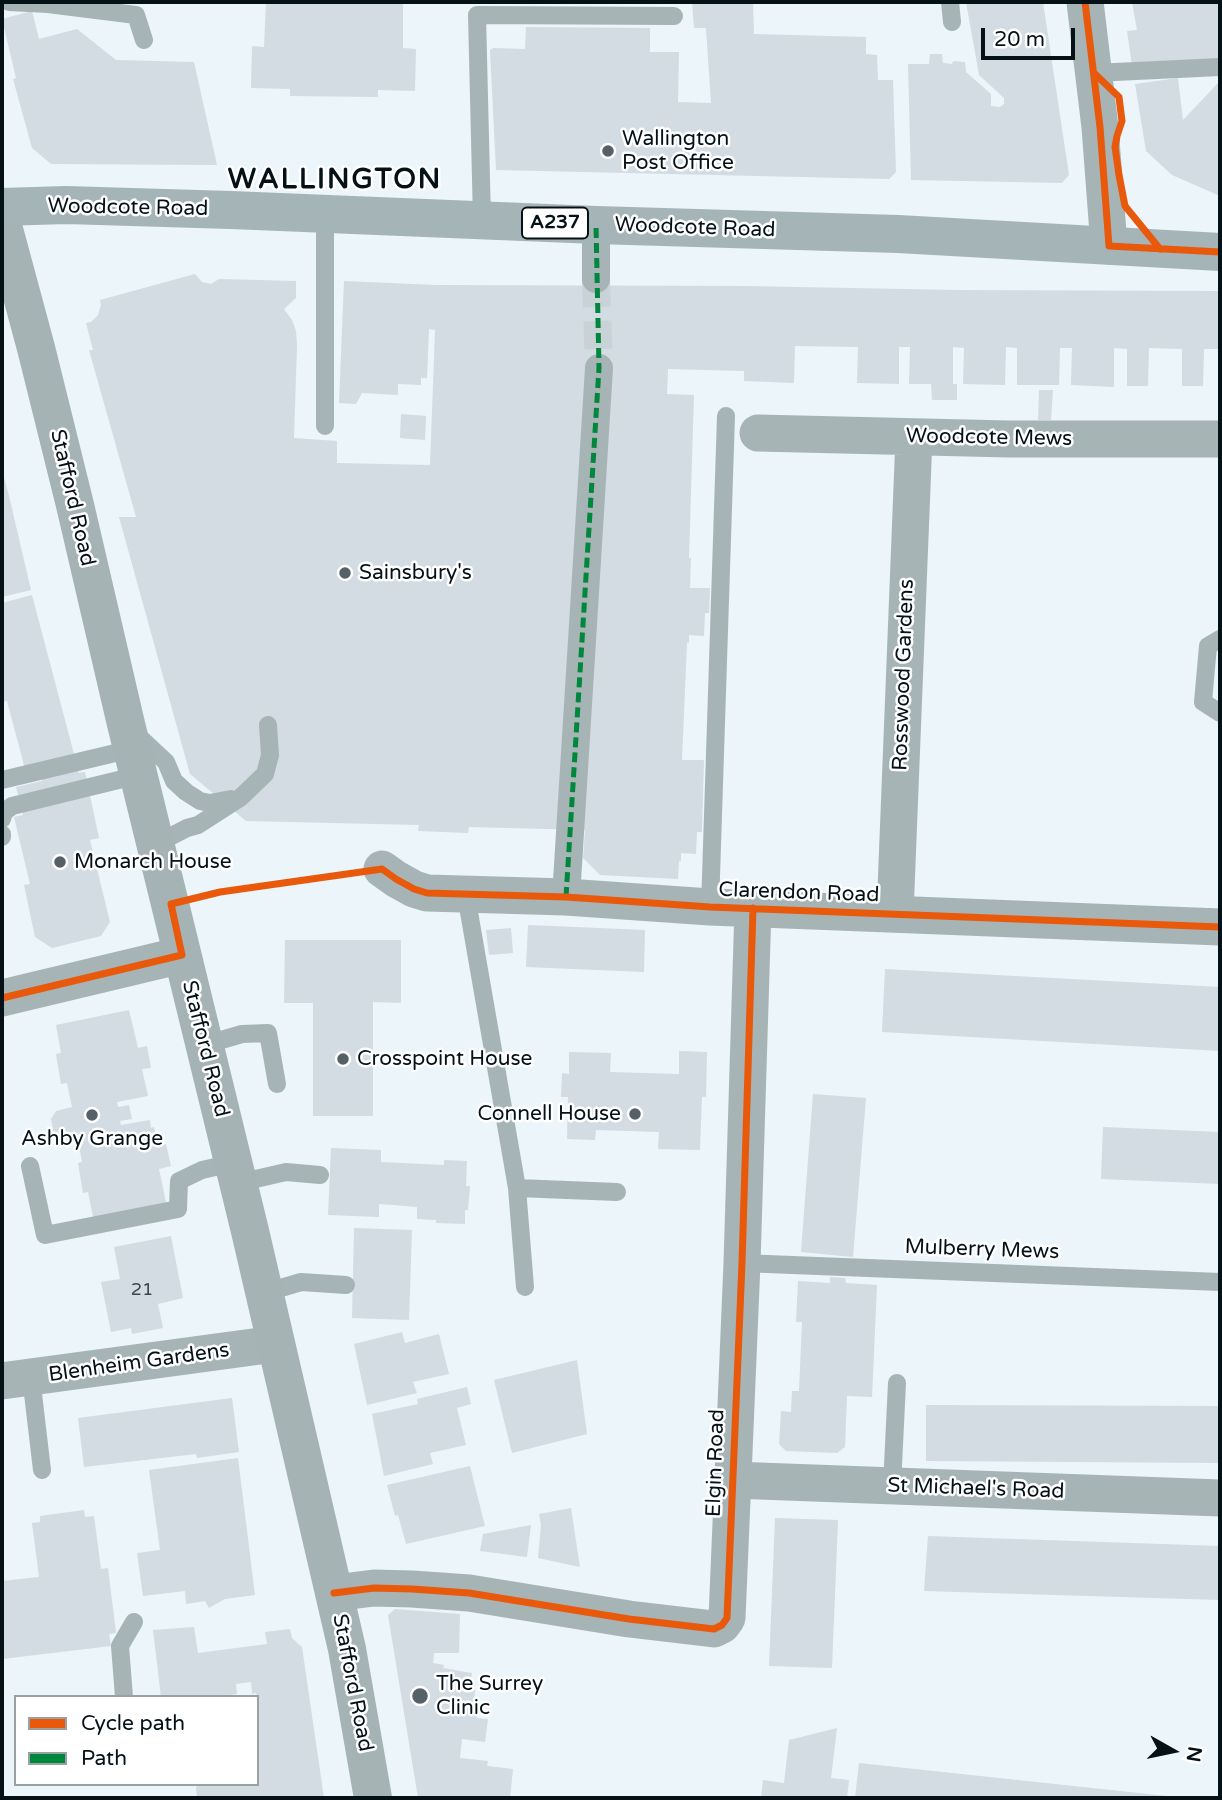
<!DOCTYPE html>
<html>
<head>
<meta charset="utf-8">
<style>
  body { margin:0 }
  #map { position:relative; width:1222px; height:1800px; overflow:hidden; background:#ecf5f9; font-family:"Varela Round",sans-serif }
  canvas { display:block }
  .frame { position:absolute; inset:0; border:4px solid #041117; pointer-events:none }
  .legend { position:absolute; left:14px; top:1695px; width:245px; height:91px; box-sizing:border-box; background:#fff; border:2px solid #9ba0a2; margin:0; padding:9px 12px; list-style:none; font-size:21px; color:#041117 }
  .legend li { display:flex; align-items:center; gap:14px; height:35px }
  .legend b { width:35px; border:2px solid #9ba0a2 }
  .north { position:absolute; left:1138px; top:1716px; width:70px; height:70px; -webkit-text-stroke:5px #fff; paint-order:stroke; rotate:99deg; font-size:19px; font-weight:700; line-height:28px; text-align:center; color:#041117 }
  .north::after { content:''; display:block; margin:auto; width:24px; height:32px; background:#041117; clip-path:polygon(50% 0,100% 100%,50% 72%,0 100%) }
  .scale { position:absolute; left:981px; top:28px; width:94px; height:32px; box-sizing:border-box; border:4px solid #041117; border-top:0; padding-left:9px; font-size:21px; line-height:24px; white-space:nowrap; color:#041117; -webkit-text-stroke:5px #fff; paint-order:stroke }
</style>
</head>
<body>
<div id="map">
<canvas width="1222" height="1800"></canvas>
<div class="frame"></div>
<ul class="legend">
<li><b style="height:9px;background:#e8590c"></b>Cycle path</li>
<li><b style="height:9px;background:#00873e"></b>Path</li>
</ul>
<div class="north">N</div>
<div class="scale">20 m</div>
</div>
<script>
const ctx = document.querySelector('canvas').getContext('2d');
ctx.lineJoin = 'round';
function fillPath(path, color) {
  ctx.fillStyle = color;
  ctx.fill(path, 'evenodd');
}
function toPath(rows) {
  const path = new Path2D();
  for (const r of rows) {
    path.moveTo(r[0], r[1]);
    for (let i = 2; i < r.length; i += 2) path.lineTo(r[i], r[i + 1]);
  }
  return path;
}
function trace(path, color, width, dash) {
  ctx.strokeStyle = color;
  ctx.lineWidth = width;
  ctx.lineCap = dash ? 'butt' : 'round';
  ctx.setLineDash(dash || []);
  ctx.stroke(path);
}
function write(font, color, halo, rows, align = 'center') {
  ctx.font = font + ' "Varela Round",sans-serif';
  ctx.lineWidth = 5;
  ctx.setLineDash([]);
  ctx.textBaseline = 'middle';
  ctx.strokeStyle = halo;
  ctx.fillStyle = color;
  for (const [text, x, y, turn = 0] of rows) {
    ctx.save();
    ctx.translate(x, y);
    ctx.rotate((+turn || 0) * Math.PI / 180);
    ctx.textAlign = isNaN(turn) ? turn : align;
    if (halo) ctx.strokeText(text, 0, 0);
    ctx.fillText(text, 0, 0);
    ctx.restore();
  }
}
const building = toPath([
  [266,2,403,2,403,48,416,49,415,91,378,90,378,97,290,96,290,89,251,88,252,46,264,47],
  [692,2,753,2,754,34,866,37,866,54,877,55,878,80,893,80,896,172,889,179,496,170,490,50,493,48,525,49,526,27,650,28,650,52,679,52,678,102,711,103,706,28,694,28],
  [966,2,1043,2,1069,175,1062,183,911,180,908,64,929,64,930,54,942,54,943,63,952,64,953,61,965,62,966,72,991,94,991,106,1000,107,1004,104,1004,98,979,75],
  [1132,2,1220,2,1220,59,1132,66,1127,31,1137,30],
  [32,11,39,39,77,29,116,60,194,62,217,165,51,164,32,148,13,79,16,78,2,19],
  [1178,78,1183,120,1220,81,1220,196,1172,175,1146,151,1135,84],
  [195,274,202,282,211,284,219,279,296,281,296,298,284,309,292,320,296,331,297,345,294,438,337,441,337,463,430,465,435,330,429,329,427,378,421,378,421,385,398,384,398,395,362,393,356,404,339,403,344,281,436,285,744,286,959,290,1220,291,1220,349,1204,349,1203,386,1182,386,1182,349,1149,348,1148,386,1127,386,1127,349,1114,348,1114,387,1071,385,1072,348,1060,348,1059,385,1017,385,1017,348,1006,347,1005,385,963,384,964,348,953,347,953,384,957,384,957,400,932,400,931,384,909,384,910,347,899,347,899,384,857,383,858,347,795,346,794,383,744,381,744,371,668,369,667,394,694,395,689,558,691,558,690,588,710,588,709,613,705,613,704,636,689,635,689,643,687,643,682,760,704,760,702,832,697,832,696,854,681,853,681,861,679,861,678,879,600,875,583,858,585,830,469,827,468,833,418,831,419,825,246,821,190,774,119,517,136,517,89,350,93,350,86,323,91,322,98,315,101,305,100,300],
  [1039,390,1053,390,1051,420,1038,420],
  [401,414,426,416,425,440,400,438],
  [2,470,9,496,31,590,2,597],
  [32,595,79,773,85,772,99,838,90,840,110,922,101,936,52,948,35,937,24,885,30,884,14,817,23,815,16,787,42,781,38,766,25,769,7,701,2,702,2,603],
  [528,925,645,930,644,972,526,967],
  [511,928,513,953,489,955,486,930],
  [285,940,401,940,401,1003,373,1002,373,1116,313,1116,313,1003,284,1003],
  [885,969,1220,987,1220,1051,882,1032],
  [129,1010,138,1048,147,1046,151,1068,142,1069,148,1096,117,1102,118,1107,129,1105,132,1119,120,1121,121,1125,150,1120,151,1128,154,1127,158,1146,166,1144,171,1166,159,1169,167,1207,94,1221,88,1192,83,1193,78,1163,82,1162,78,1139,62,1140,54,1135,51,1119,56,1111,72,1107,67,1083,61,1084,56,1054,61,1053,56,1025],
  [679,1051,707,1052,706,1097,702,1097,700,1150,658,1149,659,1132,596,1130,595,1140,567,1139,568,1097,561,1097,562,1073,569,1074,569,1052,611,1053,610,1072,679,1074],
  [813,1094,866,1098,853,1257,801,1252],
  [1103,1127,1220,1132,1220,1184,1101,1179],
  [331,1148,381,1150,381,1162,444,1165,444,1160,467,1161,466,1186,470,1186,468,1210,465,1210,465,1224,436,1223,436,1220,417,1219,417,1207,393,1205,379,1204,379,1217,328,1215],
  [354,1228,412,1230,409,1320,352,1318],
  [171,1236,183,1298,158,1304,163,1328,132,1334,131,1328,111,1332,101,1282,120,1279,114,1247],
  [830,1277,845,1278,846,1283,877,1285,872,1397,847,1396,845,1447,837,1453,786,1451,779,1444,781,1411,791,1412,792,1391,799,1391,802,1322,796,1322,798,1281,830,1283],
  [402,1332,405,1343,439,1334,449,1374,413,1382,417,1393,367,1405,354,1344],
  [577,1360,587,1434,512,1453,494,1380],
  [467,1387,471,1404,457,1408,466,1445,430,1453,433,1464,384,1476,372,1414,418,1404,417,1399],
  [232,1398,239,1452,197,1458,196,1454,84,1467,78,1418],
  [926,1405,1220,1406,1220,1463,926,1461],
  [238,1458,255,1595,225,1599,209,1608,205,1601,186,1604,185,1591,143,1596,137,1553,160,1550,149,1470],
  [470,1466,485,1526,406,1544,398,1515,395,1516,387,1485],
  [571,1508,580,1567,538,1558,541,1525,539,1514],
  [84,1510,85,1517,94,1516,101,1569,108,1568,116,1633,109,1634,111,1646,2,1659,2,1581,39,1577,32,1523,40,1522,40,1516],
  [775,1518,838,1520,832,1668,769,1666],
  [531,1525,527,1557,480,1551,483,1534],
  [928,1536,1220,1546,1220,1600,924,1591],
  [395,1609,460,1614,459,1653,434,1653,433,1663,444,1665,443,1668,472,1673,470,1688,475,1689,474,1705,478,1705,477,1718,488,1719,485,1742,462,1739,460,1758,488,1761,487,1766,513,1769,510,1798,418,1798,388,1615],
  [194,1627,198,1653,267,1644,265,1632,290,1629,292,1638,302,1647,324,1798,197,1798,196,1787,198,1786,198,1784,257,1784,257,1697,256,1693,252,1694,251,1682,236,1684,237,1694,213,1697,207,1697,206,1695,196,1697,161,1697,153,1630],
  [837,1728,831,1778,849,1780,847,1798,761,1798,763,1780,784,1783,789,1740],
  [859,1763,1167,1796,1167,1798,855,1798]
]);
const pedestrianTunnel = toPath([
  [596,279,599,368]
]);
const service = toPath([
  [9,2,48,4,136,15,144,40],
  [950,2,952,22],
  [1094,73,1220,67],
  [482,220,477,15,674,16],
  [325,426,325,215],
  [1220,639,1208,646,1203,702,1220,713],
  [136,734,166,762,174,781,186,792,200,801,210,803,231,799],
  [2,780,132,749],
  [2,819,4,812,12,806,139,775],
  [2,834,2,837],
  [156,844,187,828,198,825,240,798,265,774,270,755,268,725],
  [466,895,517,1188,525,1287],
  [710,907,726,416],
  [204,1045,242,1034,268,1033,277,1084],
  [30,1166,45,1235,178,1209,179,1181,202,1170,233,1163],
  [238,1183,286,1172,320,1175],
  [517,1188,617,1192],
  [742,1263,1220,1282],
  [264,1293,301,1282,346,1285],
  [31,1377,42,1470],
  [892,1486,897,1383],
  [124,1697,120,1646,134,1622]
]);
const pedestrian = toPath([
  [596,279,596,225],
  [566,897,599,368]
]);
const minor = toPath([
  [1085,2,1100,127,1109,246],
  [758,433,1009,439,1220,439],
  [382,869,396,879,414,889,427,893,566,897,710,907,1220,927],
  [895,914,914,437],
  [2,998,182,955],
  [2,1381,275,1344],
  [732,1480,1220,1498],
  [334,1593,374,1588,412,1589,469,1593,629,1619,714,1629,722,1625,727,1618,742,1263,753,908]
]);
const secondary = toPath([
  [2,222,36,348,75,505,126,724,250,1231,347,1649,373,1798]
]);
const primary = toPath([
  [2,207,66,205,231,210,596,225,898,234,1220,252]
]);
const quiet = toPath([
  [566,897,599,368,596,225]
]);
const cycleway = toPath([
  [1085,2,1100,127,1109,246,1220,252],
  [1094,73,1119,97,1122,121,1117,136,1115,147,1119,175,1125,206,1160,249],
  [2,998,182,955,171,904,220,892,382,869,396,879,414,889,427,893,566,897,710,907,1220,927],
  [334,1593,374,1588,412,1589,469,1593,629,1619,714,1629,722,1625,727,1618,742,1263,753,908]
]);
const markers = [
  [608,151,7,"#556166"],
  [345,573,7,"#556166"],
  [60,862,7,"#556166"],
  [343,1059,7,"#556166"],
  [635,1114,7,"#556166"],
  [92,1115,7,"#556166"],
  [420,1696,9,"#556166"]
];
const numberNames = [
  ["21",142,1290]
];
const shields = [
  [555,223,66]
];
const shieldNames = [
  ["A237",555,223]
];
const poiNames = [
  ["Wallington",622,139],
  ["Post Office",622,163],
  ["Sainsbury's",359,573],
  ["Monarch House",74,862],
  ["Crosspoint House",357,1059],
  ["Connell House",621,1114,"right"],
  ["Ashby Grange",92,1139,"center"],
  ["The Surrey",436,1684],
  ["Clinic",436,1708]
];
const streetNames = [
  ["Woodcote Road",128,208,1],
  ["Woodcote Road",695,228,2],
  ["Woodcote Mews",989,438,1],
  ["Stafford Road",72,498,77],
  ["Rosswood Gardens",904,675,-88],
  ["Clarendon Road",799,893,2],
  ["Stafford Road",205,1049,76],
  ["Mulberry Mews",982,1250,2],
  ["Blenheim Gardens",139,1363,-8],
  ["Elgin Road",716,1463,-88],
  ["St Michael's Road",976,1489,2],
  ["Stafford Road",352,1683,79]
];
const districtNames = [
  ["WALLINGTON",335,181]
];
fillPath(building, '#d3dbe3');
trace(pedestrianTunnel, '#c9d3d7', 28, [28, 14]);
trace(service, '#a7b4b5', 18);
trace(pedestrian, '#a7b4b5', 28);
trace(minor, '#a7b4b5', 37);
trace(secondary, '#a5b3b4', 38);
trace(primary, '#a5b4b7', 38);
trace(quiet, '#00873e', 5, [10, 5]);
trace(cycleway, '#e8590c', 7);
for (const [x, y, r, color] of markers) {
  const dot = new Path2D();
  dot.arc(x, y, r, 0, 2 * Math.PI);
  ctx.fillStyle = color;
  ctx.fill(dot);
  trace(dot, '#fff', 2.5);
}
write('18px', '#3a464c', null, numberNames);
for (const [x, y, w] of shields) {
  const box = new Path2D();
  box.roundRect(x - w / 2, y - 15.5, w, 31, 5);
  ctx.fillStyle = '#fff';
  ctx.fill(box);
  trace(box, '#041117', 2);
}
write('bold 19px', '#041117', null, shieldNames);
write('21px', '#041117', '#fff', poiNames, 'left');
write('21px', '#041117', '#fff', streetNames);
ctx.letterSpacing = '2px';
write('bold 28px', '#041117', '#fff', districtNames);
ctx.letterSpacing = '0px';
</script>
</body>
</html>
